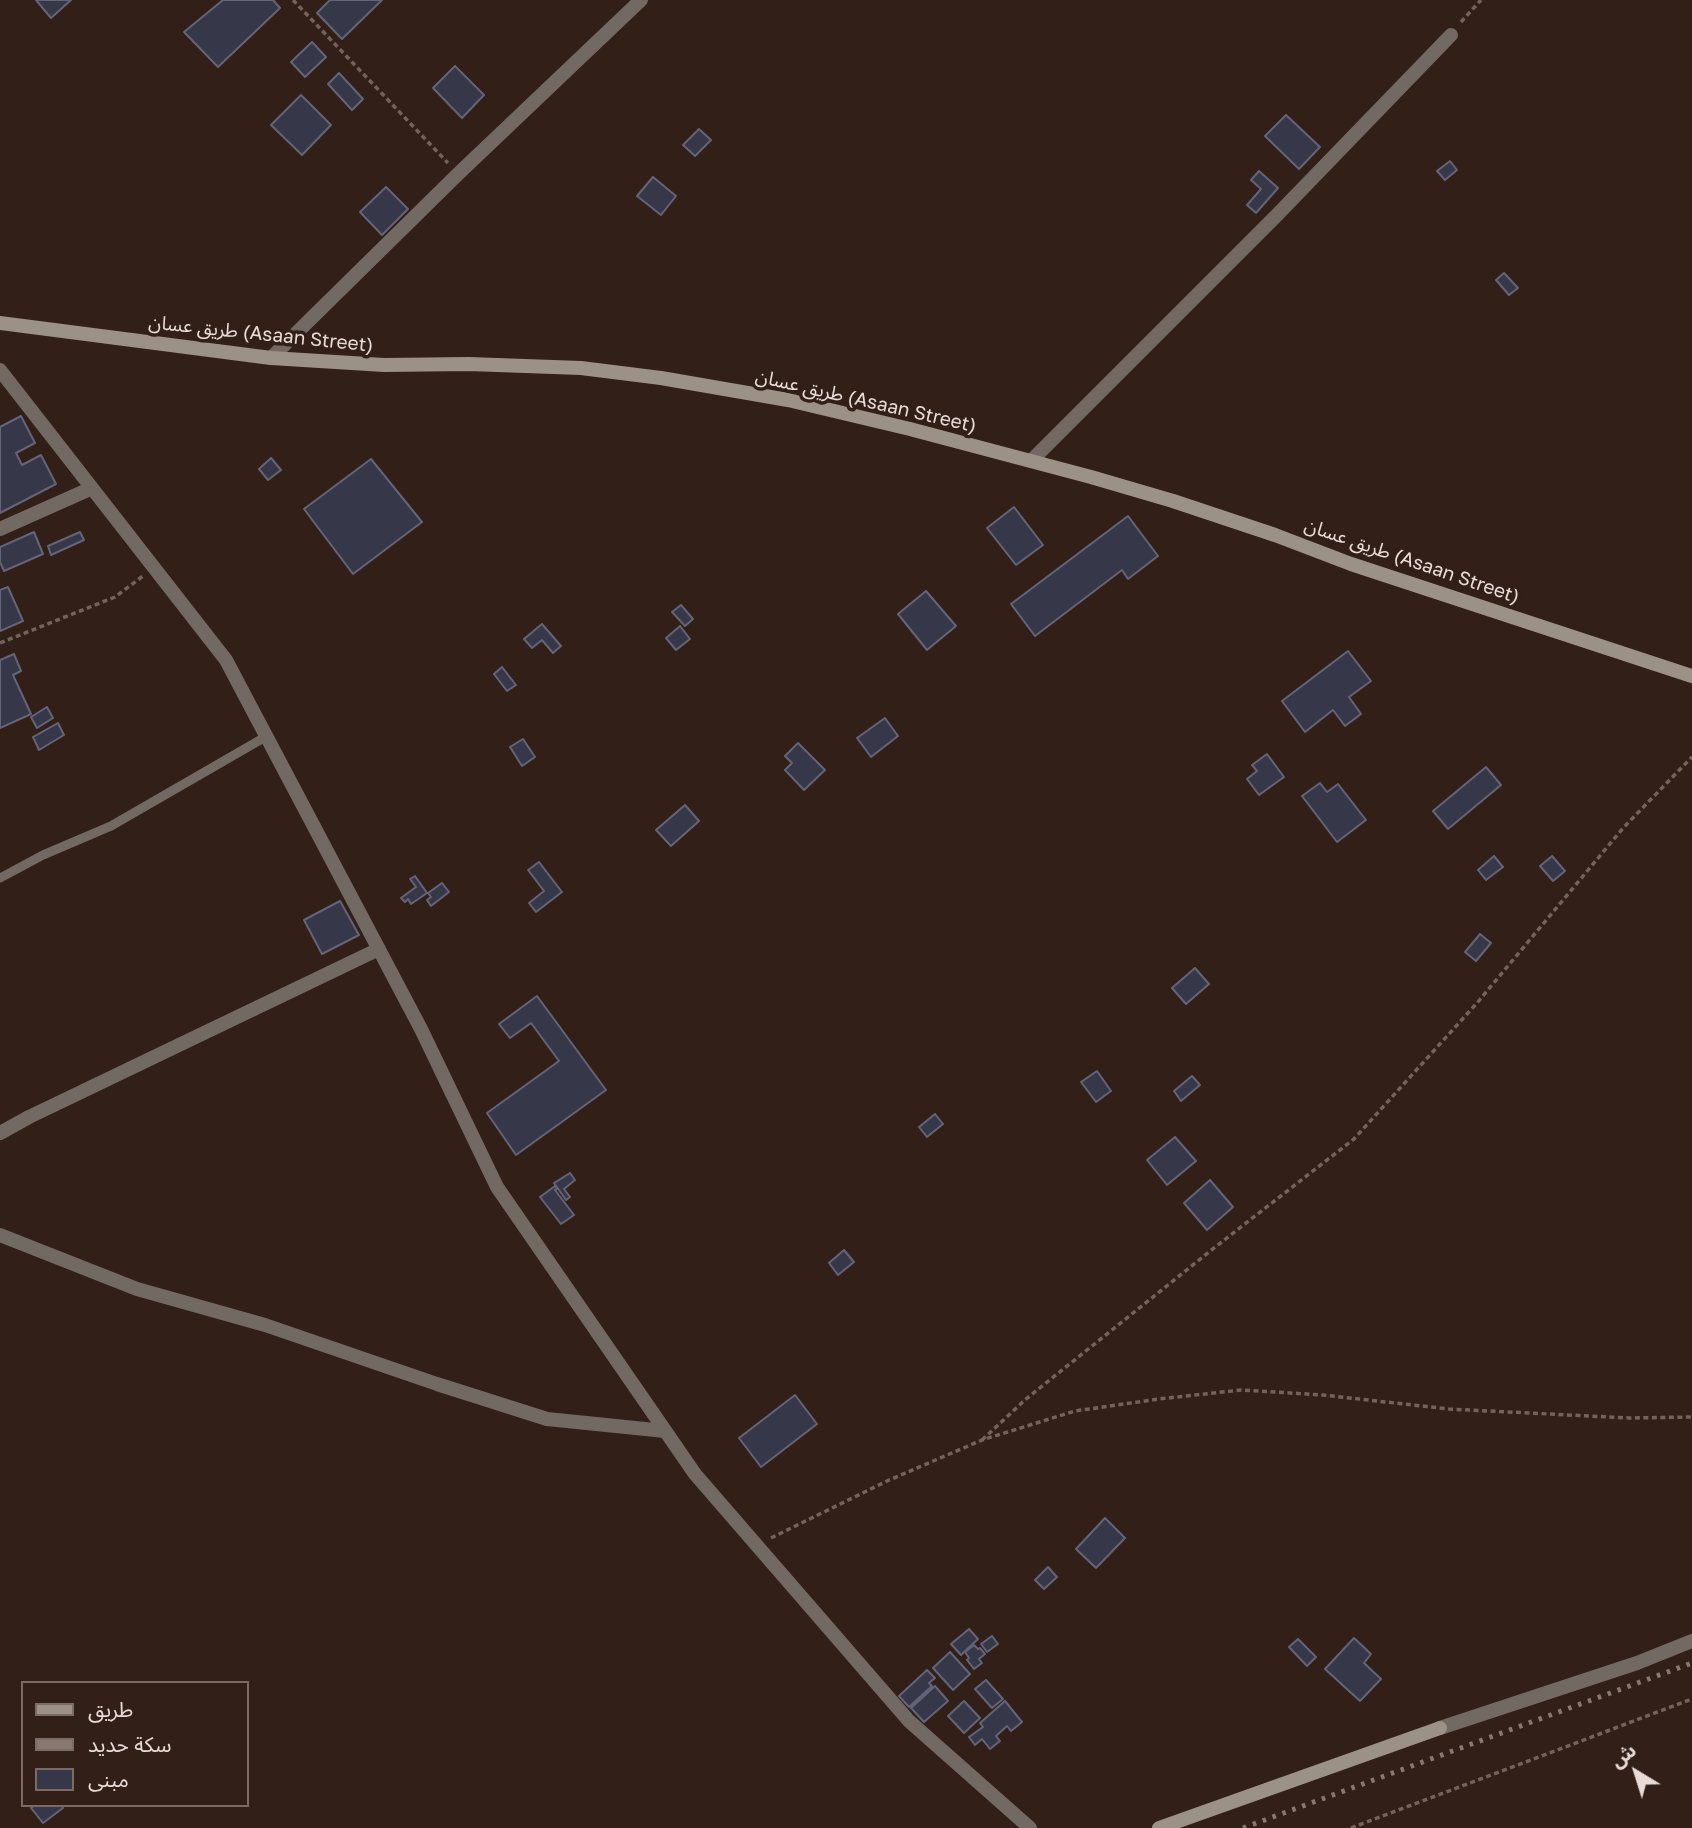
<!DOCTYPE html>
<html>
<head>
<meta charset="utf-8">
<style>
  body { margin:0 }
  #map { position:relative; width:1692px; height:1828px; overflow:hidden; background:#311f18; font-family:"Golos Text","Noto Sans Arabic",sans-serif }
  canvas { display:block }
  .legend { position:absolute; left:21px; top:1681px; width:228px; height:126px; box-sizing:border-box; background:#311f18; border:2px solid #7b6b64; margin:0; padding:9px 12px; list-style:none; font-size:21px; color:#e9dcd7 }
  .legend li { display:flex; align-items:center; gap:14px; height:35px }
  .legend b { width:35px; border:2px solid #7b6b64 }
  .north { position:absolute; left:1601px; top:1737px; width:70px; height:70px; -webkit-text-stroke:5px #311f18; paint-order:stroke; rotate:322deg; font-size:19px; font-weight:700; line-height:28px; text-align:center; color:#e9dcd7 }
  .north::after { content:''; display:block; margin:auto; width:24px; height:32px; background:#e9dcd7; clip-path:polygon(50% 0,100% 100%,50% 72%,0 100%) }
</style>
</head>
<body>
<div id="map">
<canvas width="1692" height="1828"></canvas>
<ul class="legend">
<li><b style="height:9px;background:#9c9186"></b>طريق</li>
<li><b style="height:9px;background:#887872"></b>سكة حديد</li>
<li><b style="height:19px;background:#363749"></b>مبنى</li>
</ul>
<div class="north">ش</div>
</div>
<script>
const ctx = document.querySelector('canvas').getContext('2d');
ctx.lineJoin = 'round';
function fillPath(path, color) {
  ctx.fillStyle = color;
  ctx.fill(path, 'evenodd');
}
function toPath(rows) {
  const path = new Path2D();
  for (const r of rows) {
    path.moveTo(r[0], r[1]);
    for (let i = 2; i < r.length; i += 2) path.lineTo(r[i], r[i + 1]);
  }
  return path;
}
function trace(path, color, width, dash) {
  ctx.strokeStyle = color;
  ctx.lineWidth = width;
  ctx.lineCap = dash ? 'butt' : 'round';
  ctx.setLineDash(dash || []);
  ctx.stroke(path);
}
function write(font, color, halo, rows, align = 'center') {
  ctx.font = font + ' "Golos Text","Noto Sans Arabic",sans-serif';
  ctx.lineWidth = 7;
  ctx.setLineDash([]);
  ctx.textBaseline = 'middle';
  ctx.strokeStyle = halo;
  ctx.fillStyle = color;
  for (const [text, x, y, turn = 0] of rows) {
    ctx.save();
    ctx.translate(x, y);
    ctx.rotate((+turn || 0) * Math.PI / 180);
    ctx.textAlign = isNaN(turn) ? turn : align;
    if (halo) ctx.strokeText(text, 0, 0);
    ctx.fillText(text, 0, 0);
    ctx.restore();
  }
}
const building = toPath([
  [36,0,71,0,51,18,36,0],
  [223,0,273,0,280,8,218,67,184,32,223,0],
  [330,0,382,0,342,39,317,13,330,0],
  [312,42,326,57,305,77,291,62,312,42],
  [455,66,484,95,462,118,433,88,455,66],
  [339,73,363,99,352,110,328,84,339,73],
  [301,95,331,125,302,155,271,125,301,95],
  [1286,115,1320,147,1299,169,1265,136,1286,115],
  [699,129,711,140,695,156,683,145,699,129],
  [1450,161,1457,170,1445,180,1437,171,1450,161],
  [1259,171,1278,188,1256,213,1247,205,1261,189,1251,180,1259,171],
  [653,177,676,196,661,215,637,196,653,177],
  [386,187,408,209,382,235,360,212,386,187],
  [1504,273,1518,288,1509,295,1496,280,1504,273],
  [21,416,35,443,16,453,22,465,41,455,56,484,0,513,0,427,21,416],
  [271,458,281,470,268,480,259,469,271,458],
  [371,459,422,522,353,574,304,509,371,459],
  [1014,507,1043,545,1016,565,987,528,1014,507],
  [1128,516,1158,556,1128,579,1122,570,1035,636,1011,604,1128,516],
  [34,532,43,554,4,571,0,562,0,547,34,532],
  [80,532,84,540,51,555,48,546,80,532],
  [8,587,23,621,0,631,0,590,8,587],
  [926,591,956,626,927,650,898,614,926,591],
  [681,605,693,619,685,626,672,612,681,605],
  [542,624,561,646,553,653,542,640,532,648,524,639,542,624],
  [680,626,690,639,676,650,666,638,680,626],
  [1348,651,1371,681,1349,697,1361,714,1345,726,1333,710,1305,732,1282,701,1348,651],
  [14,654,21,671,13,675,31,714,0,728,0,660,14,654],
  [502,667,516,685,507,691,494,674,502,667],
  [47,707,53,718,37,728,31,717,47,707],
  [885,718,898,736,871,757,857,738,885,718],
  [58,723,64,735,39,750,33,737,58,723],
  [523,739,535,757,522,766,510,747,523,739],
  [798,743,825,770,804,790,785,770,792,763,785,756,798,743],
  [1267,754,1284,777,1259,795,1247,779,1257,771,1252,765,1267,754],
  [1486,767,1501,785,1448,829,1433,811,1486,767],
  [1320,783,1327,792,1338,784,1366,820,1337,842,1302,796,1320,783],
  [685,805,699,821,671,846,656,830,685,805],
  [1494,856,1503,867,1486,880,1478,870,1494,856],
  [1552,856,1565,871,1553,881,1540,866,1552,856],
  [539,862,562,892,536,912,529,903,544,891,528,870,539,862],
  [415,876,427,893,411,904,408,899,405,902,401,898,416,887,410,879,415,876],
  [442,883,449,892,431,906,427,900,431,897,428,893,442,883],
  [340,901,359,935,322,954,304,920,340,901],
  [1480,934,1491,943,1476,961,1465,952,1480,934],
  [1195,968,1209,984,1186,1004,1172,988,1195,968],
  [537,996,606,1090,516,1155,487,1113,559,1061,531,1023,510,1038,499,1024,537,996],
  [1097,1071,1111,1091,1096,1102,1081,1082,1097,1071],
  [1192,1076,1200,1085,1181,1101,1174,1091,1192,1076],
  [935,1114,943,1124,927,1137,919,1127,935,1114],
  [1175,1137,1196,1161,1167,1185,1147,1160,1175,1137],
  [570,1173,575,1180,564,1189,570,1197,566,1200,554,1183,570,1173],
  [1210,1180,1233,1207,1207,1230,1184,1203,1210,1180],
  [555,1186,557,1189,555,1190,574,1215,561,1224,540,1197,555,1186],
  [844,1250,854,1262,838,1275,829,1263,844,1250],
  [795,1395,817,1424,761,1467,739,1438,795,1395],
  [1105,1518,1125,1538,1096,1568,1076,1549,1105,1518],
  [1048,1567,1057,1577,1044,1589,1035,1580,1048,1567],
  [969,1629,978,1639,961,1655,951,1644,969,1629],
  [992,1636,998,1644,987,1652,981,1644,992,1636],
  [1354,1638,1371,1654,1364,1663,1381,1679,1360,1701,1325,1669,1354,1638],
  [1298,1639,1316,1657,1307,1666,1289,1647,1298,1639],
  [974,1645,978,1649,980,1648,985,1654,979,1659,982,1663,974,1669,967,1660,969,1658,965,1652,974,1645],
  [950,1652,970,1674,953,1690,933,1668,950,1652],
  [927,1670,935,1678,929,1683,932,1686,909,1707,899,1696,927,1670],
  [986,1680,1003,1699,992,1708,975,1689,986,1680],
  [935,1686,948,1701,924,1722,911,1708,935,1686],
  [964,1701,980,1718,964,1733,948,1716,964,1701],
  [1005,1701,1022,1722,1011,1731,1007,1726,996,1736,1000,1741,990,1749,982,1739,975,1745,969,1737,983,1727,980,1723,1005,1701],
  [35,1805,61,1805,63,1808,43,1823,31,1808,35,1805]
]);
const path = toPath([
  [293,0,448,163],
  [1461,22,1481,0],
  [0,643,115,597,143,576],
  [982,1440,1026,1399,1214,1248,1354,1139,1477,1003,1624,827,1692,757],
  [771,1538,887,1481,982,1440,1075,1411,1159,1399,1241,1390,1323,1395,1449,1409,1629,1418,1692,1417],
  [1351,1828,1692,1699]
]);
const lane = toPath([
  [0,878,43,855,111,826,267,736]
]);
const street = toPath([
  [271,358,458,174,641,0],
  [0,370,226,660,421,1029,497,1187,695,1474,909,1721,1030,1828],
  [1031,461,1277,215,1451,35],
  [0,529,92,488],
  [0,1133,29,1117,379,949],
  [0,1235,137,1289,265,1325,437,1384,547,1419,665,1431],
  [1440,1728,1637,1663,1692,1641]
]);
const secondary = toPath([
  [0,323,271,358,384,365,469,364,581,368,661,378,788,400,910,429,1091,477,1173,501,1275,535,1351,564,1692,676],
  [1159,1828,1440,1728]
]);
const rail = toPath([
  [1243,1828,1692,1663]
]);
const streetNames = [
  ["طريق عسان (Asaan Street)",261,334,6],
  ["طريق عسان (Asaan Street)",866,401,13],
  ["طريق عسان (Asaan Street)",1412,561,19]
];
fillPath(building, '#363749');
trace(building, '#636478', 2);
trace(path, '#73635c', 3.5, [5, 3.5]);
trace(lane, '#716962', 9);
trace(street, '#716962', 14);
trace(secondary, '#9c9186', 14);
trace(rail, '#887872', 5, [3.5, 7]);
write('19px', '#e9dcd7', '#311f18', streetNames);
</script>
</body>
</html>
